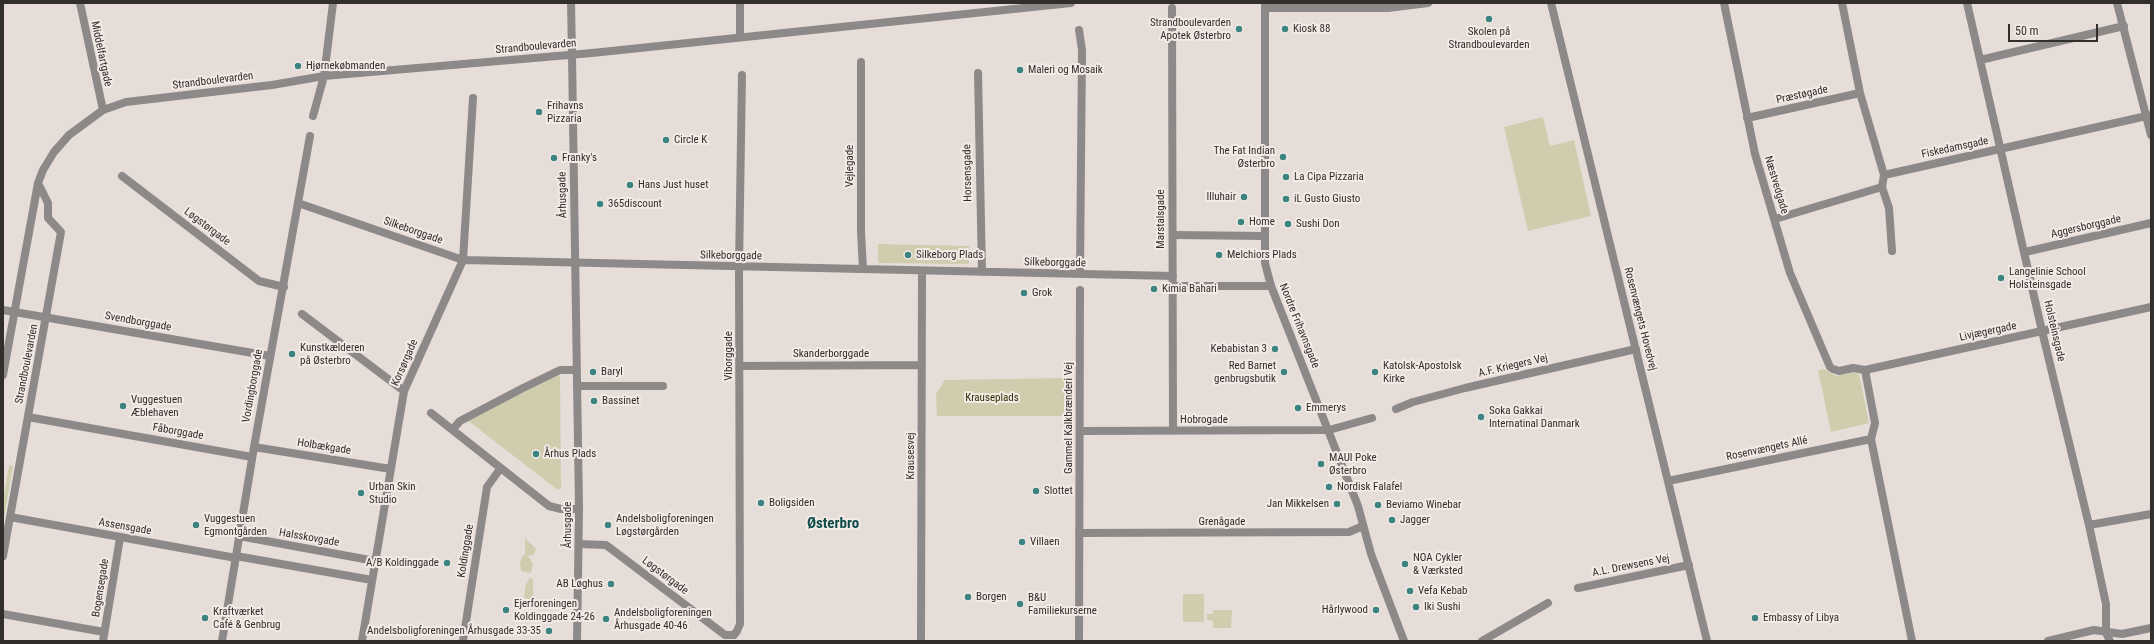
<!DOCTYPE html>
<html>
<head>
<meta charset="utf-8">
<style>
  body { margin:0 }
  #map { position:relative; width:2154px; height:644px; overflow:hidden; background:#e6ddd9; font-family:"Roboto Condensed",sans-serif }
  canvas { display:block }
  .frame { position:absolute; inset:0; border:4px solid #312e2c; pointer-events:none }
  .scale { position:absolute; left:2008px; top:24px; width:90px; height:18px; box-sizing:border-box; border:2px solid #312e2c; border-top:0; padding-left:5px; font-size:12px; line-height:14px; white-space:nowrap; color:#312e2c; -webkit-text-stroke:3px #f3eae6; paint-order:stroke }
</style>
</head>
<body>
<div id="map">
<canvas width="2154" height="644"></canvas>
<div class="frame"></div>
<div class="scale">50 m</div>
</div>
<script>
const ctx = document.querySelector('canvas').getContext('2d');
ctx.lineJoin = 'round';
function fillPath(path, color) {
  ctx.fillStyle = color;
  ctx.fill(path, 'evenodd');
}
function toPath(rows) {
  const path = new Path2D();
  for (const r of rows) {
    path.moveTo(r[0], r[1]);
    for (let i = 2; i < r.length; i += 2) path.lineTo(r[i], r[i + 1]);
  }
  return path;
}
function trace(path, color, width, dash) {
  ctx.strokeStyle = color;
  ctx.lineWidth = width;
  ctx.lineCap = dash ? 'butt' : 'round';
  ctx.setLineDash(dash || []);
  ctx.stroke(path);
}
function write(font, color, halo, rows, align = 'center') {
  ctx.font = font + ' "Roboto Condensed",sans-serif';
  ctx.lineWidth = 4;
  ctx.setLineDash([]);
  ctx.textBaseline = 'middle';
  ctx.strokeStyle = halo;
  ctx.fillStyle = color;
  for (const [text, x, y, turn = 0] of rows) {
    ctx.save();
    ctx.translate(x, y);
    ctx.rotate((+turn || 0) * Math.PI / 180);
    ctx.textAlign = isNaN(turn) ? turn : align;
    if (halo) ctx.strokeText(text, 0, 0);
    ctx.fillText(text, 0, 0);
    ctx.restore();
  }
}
const green = toPath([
  [1543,117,1550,146,1574,140,1591,216,1528,231,1504,127],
  [878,244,969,246,969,264,878,263],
  [1824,369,1837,376,1853,372,1859,374,1869,423,1831,432,1818,370],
  [560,374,561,488,558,490,467,420],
  [1069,378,1069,416,937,416,936,394,945,380],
  [9,465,13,466,3,524,3,500],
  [525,538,536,549,533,555,528,556,533,564,531,573,521,571,520,563,522,557,525,554],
  [530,578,533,579,533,604,524,597,526,584],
  [1183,594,1204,594,1204,622,1183,622],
  [1213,610,1232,610,1231,628,1213,628,1213,621,1207,620,1207,614,1213,614]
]);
const pedestrian = toPath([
  [1173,235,1264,236],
  [1173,286,1271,286]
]);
const minor = toPath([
  [80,3,103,110],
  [571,3,572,55],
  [1551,3,1707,641],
  [1724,3,1755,154,1790,273,1830,367,1833,369,1839,371,1853,368,1865,370,2151,307],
  [1842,3,1860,93,1884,175],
  [1967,3,2042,331,2089,525,2106,604,2106,633,2110,641],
  [2117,3,2151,135],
  [1172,8,1173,431],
  [1079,30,1082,50,1080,274],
  [740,37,740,3],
  [1980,60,2124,26],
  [861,62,861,231,863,269],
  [978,73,982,272],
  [1747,118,1860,93],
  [122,176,259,281,284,287],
  [1882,187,1889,208,1892,251],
  [298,203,463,260,1173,276],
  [1775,219,1882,187,1884,175,2151,115],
  [2025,252,2151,223],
  [3,310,270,356],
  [302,314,404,391],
  [740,366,922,365],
  [1865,370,1875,423,1871,439],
  [577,386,663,386],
  [1396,409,1413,402,1465,388,1636,349],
  [431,413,549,506,561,509,579,509],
  [28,417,252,457],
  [453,429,460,421,523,388,560,370,576,370],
  [1080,431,1329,430,1372,418],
  [254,447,391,469],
  [1668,481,1871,439,1912,641],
  [10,517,236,558],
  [2089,525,2151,514],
  [1079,533,1349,532,1363,526],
  [239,536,375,561],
  [579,544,606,545,725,635,734,635,737,631,740,624,739,267,742,75],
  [236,556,372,580],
  [1578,588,1689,565],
  [3,614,104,632],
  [103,641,120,538],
  [222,641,254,447,310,136],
  [362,641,404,391,463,260,473,98],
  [463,641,487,487,500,469],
  [921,641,922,271],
  [1079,641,1080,290],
  [1482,641,1548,603],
  [2048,641,2094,630,2122,634,2151,628]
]);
const tertiary = toPath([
  [1265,3,1265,263,1271,286,1358,506,1371,554,1404,641],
  [1265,8,1388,8,1428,3],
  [572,55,579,509,577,641],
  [313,116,324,76,333,3],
  [3,375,38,183,43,170,54,152,69,135,103,110,126,102,272,85,324,76,592,53,1071,3],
  [3,556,61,232,48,218,48,203,38,183]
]);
const markers = [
  [1489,19,4,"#3c8481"],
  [1239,29,4,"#3c8481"],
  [1285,29,4,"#3c8481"],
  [298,66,4,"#3c8481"],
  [1020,70,4,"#3c8481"],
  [539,112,4,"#3c8481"],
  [666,140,4,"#3c8481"],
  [1283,157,4,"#3c8481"],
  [554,158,4,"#3c8481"],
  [1286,177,4,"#3c8481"],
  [630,185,4,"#3c8481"],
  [1244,197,4,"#3c8481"],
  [1286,199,4,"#3c8481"],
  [600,204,4,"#3c8481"],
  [1241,222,4,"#3c8481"],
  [1288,224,4,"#3c8481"],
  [908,255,4,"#3c8481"],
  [1219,255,4,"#3c8481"],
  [2001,278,4,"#3c8481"],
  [1154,289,4,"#3c8481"],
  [1024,293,4,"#3c8481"],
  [1275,349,4,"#3c8481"],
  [292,354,4,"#3c8481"],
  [593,372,4,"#3c8481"],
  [1284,372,4,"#3c8481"],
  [1375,372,4,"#3c8481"],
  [594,401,4,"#3c8481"],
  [123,406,4,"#3c8481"],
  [1298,408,4,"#3c8481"],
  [1481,417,4,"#3c8481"],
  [536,454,4,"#3c8481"],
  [1321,464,4,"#3c8481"],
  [1329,487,4,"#3c8481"],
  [1036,491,4,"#3c8481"],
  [361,493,4,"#3c8481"],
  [761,503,4,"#3c8481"],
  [1337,504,4,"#3c8481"],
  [1378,505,4,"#3c8481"],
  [1392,520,4,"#3c8481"],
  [196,525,4,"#3c8481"],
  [608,525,4,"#3c8481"],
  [1022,542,4,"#3c8481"],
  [447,563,4,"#3c8481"],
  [1405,564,4,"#3c8481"],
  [611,584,4,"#3c8481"],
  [1410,591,4,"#3c8481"],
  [968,597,4,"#3c8481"],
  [1020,604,4,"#3c8481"],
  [1416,607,4,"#3c8481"],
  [506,610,4,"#3c8481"],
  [1376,610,4,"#3c8481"],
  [205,618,4,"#3c8481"],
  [1755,618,4,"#3c8481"],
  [606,619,4,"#3c8481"],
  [549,631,4,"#3c8481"]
];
const poiNames = [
  ["Strandboulevarden",1231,23,"right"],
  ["Apotek Østerbro",1231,36,"right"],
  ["Kiosk 88",1293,29],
  ["Skolen på",1489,32,"center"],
  ["Strandboulevarden",1489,45,"center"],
  ["Hjørnekøbmanden",306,66],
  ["Maleri og Mosaik",1028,70],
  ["Frihavns",547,106],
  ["Pizzaria",547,119],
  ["Circle K",674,140],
  ["The Fat Indian",1275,151,"right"],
  ["Østerbro",1275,164,"right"],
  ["Franky's",562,158],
  ["La Cipa Pizzaria",1294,177],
  ["Hans Just huset",638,185],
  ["Illuhair",1236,197,"right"],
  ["iL Gusto Giusto",1294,199],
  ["365discount",608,204],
  ["Home",1249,222],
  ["Sushi Don",1296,224],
  ["Silkeborg Plads",916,255],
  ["Melchiors Plads",1227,255],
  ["Langelinie School",2009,272],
  ["Holsteinsgade",2009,285],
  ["Kimia Bahari",1162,289],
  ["Grok",1032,293],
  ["Kunstkælderen",300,348],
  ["på Østerbro",300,361],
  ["Kebabistan 3",1267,349,"right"],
  ["Red Barnet",1276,366,"right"],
  ["genbrugsbutik",1276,379,"right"],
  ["Katolsk-Apostolsk",1383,366],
  ["Kirke",1383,379],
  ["Baryl",601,372],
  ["Vuggestuen",131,400],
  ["Æblehaven",131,413],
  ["Bassinet",602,401],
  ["Emmerys",1306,408],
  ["Soka Gakkai",1489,411],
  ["Internatinal Danmark",1489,424],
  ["Århus Plads",544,454],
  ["MAUI Poke",1329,458],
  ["Østerbro",1329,471],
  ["Urban Skin",369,487],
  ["Studio",369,500],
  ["Nordisk Falafel",1337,487],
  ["Slottet",1044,491],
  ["Boligsiden",769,503],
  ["Jan Mikkelsen",1329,504,"right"],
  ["Beviamo Winebar",1386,505],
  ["Vuggestuen",204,519],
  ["Egmontgården",204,532],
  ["Andelsboligforeningen",616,519],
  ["Løgstørgården",616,532],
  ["Jagger",1400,520],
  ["Villaen",1030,542],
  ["NOA Cykler",1413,558],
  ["& Værksted",1413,571],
  ["A/B Koldinggade",439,563,"right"],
  ["AB Løghus",603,584,"right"],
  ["Vefa Kebab",1418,591],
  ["Borgen",976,597],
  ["B&U",1028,598],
  ["Familiekurserne",1028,611],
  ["Ejerforeningen",514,604],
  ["Koldinggade 24-26",514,617],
  ["Iki Sushi",1424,607],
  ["Hårlywood",1368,610,"right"],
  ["Kraftværket",213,612],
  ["Café & Genbrug",213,625],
  ["Andelsboligforeningen",614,613],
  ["Århusgade 40-46",614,626],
  ["Embassy of Libya",1763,618],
  ["Andelsboligforeningen Århusgade 33-35",541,631,"right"]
];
const streetNames = [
  ["Strandboulevarden",536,47,-5],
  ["Middelfartgade",101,54,78],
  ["Strandboulevarden",213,81,-7],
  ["Præstøgade",1802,95,-12],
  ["Fiskedamsgade",1955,148,-12],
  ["Vejlegade",850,166,-90],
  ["Horsensgade",968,173,-91],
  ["Næstvedgade",1776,185,73],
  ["Århusgade",563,195,-91],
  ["Marstalsgade",1161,219,-90],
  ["Løgstørgade",207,227,37],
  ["Aggersborggade",2086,227,-13],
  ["Silkeborggade",413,231,19],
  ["Silkeborggade",731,256,1],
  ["Silkeborggade",1055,263,1],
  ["Rosenvængets Hovedvej",1640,319,76],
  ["Svendborggade",138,322,10],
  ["Nordre Frihavnsgade",1299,326,68],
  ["Holsteinsgade",2054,331,77],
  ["Livjægergade",1988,332,-12],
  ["Skanderborggade",831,354],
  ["Viborggade",729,356,-90],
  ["Korsørgade",405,363,-66],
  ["Strandboulevarden",27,364,-79],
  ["A.F. Kriegers Vej",1513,366,-13],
  ["Vordingborggade",253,386,-80],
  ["Gammel Kalkbrænderi Vej",1069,418,-90],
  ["Hobrogade",1204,420],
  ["Fåborggade",178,432,10],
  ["Holbækgade",324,447,9],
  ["Rosenvængets Allé",1767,449,-12],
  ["Krausesvej",911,456,-90],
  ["Grenågade",1222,522],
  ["Århusgade",568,525,-90],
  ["Assensgade",125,527,10],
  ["Halsskovgade",309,538,10],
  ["Koldinggade",466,551,-81],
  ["A.L. Drewsens Vej",1631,566,-11],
  ["Løgstørgade",665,576,37],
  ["Bogensegade",101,588,-81]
];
const parkNames = [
  ["Krauseplads",992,398]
];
const districtNames = [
  ["Østerbro",833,524]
];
fillPath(green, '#cfcdad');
trace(pedestrian, '#8d8989', 8);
trace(minor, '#8d8989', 8);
trace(tertiary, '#8d8989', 8);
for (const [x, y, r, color] of markers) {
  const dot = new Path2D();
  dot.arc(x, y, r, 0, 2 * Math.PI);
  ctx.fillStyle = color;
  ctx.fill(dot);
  trace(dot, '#f3eae6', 1.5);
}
write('11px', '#312e2c', '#f3eae6', poiNames, 'left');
write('11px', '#312e2c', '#f3eae6', streetNames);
write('11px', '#322e03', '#f3eae6', parkNames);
write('bold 15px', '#104e4c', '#f3eae6', districtNames);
</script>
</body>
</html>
